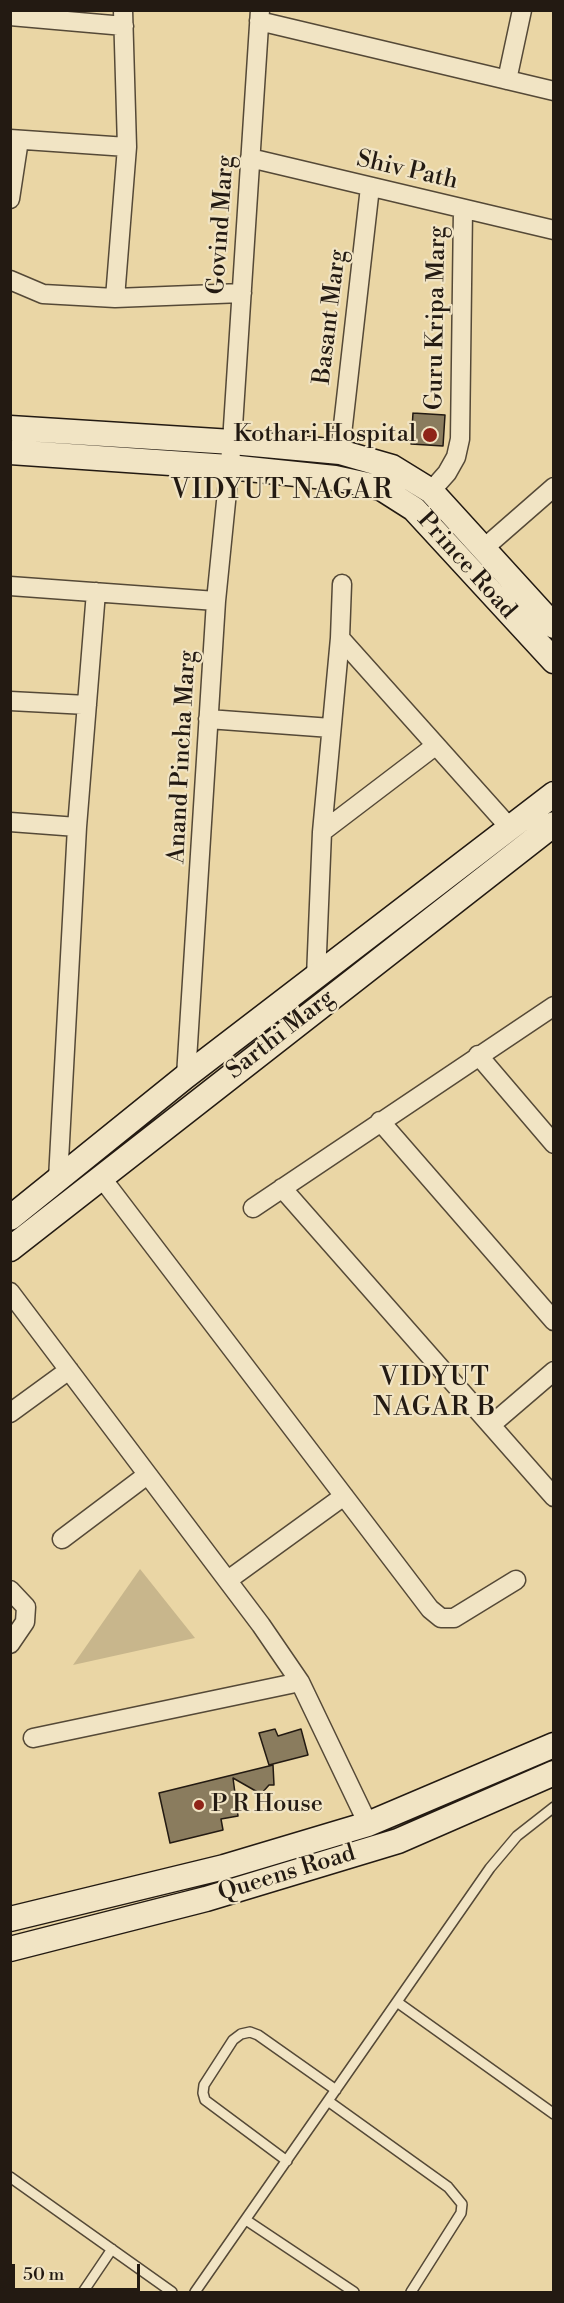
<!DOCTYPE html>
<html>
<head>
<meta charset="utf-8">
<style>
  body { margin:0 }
  #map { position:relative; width:564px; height:2303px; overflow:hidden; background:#ead6a5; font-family:"Libre Bodoni",serif }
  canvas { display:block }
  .frame { position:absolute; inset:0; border:12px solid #231a12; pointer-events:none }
  .scale { position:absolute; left:12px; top:2264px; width:128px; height:27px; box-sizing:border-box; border:3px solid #231a12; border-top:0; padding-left:8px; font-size:18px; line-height:21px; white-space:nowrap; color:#231a12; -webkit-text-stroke:4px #f1e4c4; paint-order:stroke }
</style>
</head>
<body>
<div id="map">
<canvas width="564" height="2303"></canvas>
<div class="frame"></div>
<div class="scale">50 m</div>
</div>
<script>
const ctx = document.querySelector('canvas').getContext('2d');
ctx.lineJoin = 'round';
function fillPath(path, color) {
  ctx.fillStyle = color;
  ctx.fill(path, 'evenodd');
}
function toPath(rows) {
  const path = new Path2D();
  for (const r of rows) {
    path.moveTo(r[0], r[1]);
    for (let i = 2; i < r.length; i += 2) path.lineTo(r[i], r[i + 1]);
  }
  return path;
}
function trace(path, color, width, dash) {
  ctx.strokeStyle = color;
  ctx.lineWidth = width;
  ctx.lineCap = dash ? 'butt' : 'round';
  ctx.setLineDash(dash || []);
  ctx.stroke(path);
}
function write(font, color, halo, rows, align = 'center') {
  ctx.font = font + ' "Libre Bodoni",serif';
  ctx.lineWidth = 4.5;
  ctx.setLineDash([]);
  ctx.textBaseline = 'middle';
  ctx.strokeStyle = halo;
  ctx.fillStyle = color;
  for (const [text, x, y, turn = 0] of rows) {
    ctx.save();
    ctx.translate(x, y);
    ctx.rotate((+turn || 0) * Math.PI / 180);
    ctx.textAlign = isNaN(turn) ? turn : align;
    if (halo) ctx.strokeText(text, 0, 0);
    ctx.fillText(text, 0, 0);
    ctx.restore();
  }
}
const green = toPath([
  [140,1569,195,1638,73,1665]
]);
const building = toPath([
  [413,413,445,415,443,446,411,444,413,413],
  [275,1729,278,1736,301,1729,308,1755,269,1765,259,1733,275,1729],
  [273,1765,274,1785,269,1785,261,1794,233,1778,238,1816,221,1819,223,1830,170,1843,159,1793,273,1765]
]);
const lane = toPath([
  [397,2002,554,2114],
  [328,2101,448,2187,462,2204,461,2213,411,2292],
  [287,2161,205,2100,203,2093,204,2085,233,2040,241,2034,250,2032,258,2035,336,2090],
  [10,2177,172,2292],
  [246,2220,354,2292],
  [83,2292,112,2249],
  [195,2292,490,1868,517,1836,554,1807]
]);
const street = toPath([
  [10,16,124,26],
  [259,21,554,91],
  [507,80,522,10],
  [10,139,127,147],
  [250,158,554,230],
  [10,199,19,140],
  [10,280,43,294,115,298,242,293],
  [115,298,127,147,123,10],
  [340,452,370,187],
  [431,491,447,473,456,457,460,439,463,209],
  [483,549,554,487],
  [10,586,216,601],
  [340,638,510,828],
  [10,701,87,705],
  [208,719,331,728],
  [10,822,77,827],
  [322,832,435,746],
  [316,977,322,832,340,638,342,584],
  [478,1055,554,1144],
  [186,1076,216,601,232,442,260,10],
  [380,1121,554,1321],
  [101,1177,430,1609,441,1618,454,1618,516,1580],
  [58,1179,77,827,96,592],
  [282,1188,554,1497],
  [253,1208,554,1006],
  [10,1292,261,1625,300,1682,368,1824],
  [10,1413,69,1370],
  [491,1425,554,1371],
  [62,1539,147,1475],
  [228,1580,344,1496],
  [10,1590,26,1607,25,1622,10,1644],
  [33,1738,300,1682]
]);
const secondary = toPath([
  [10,428,232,442,340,452,392,467,431,491,554,626],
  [10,452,229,467,335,478,381,488,414,509,554,661],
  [10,1218,186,1076,554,794],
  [10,1249,554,824],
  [10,1919,224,1867,368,1824,554,1745],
  [10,1949,206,1899,398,1841,554,1773]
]);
const markers = [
  [430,435,8,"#8f2418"],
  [199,1805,6,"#8f2418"]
];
const streetNames = [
  ["Shiv Path",407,171,13],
  ["Govind Marg",222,225,-86],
  ["Basant Marg",331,317,-83],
  ["Guru Kripa Marg",437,318,-89],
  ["Prince Road",466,566,48],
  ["Anand Pincha Marg",183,757,-87],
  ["Sarthi Marg",281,1035,-38],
  ["Queens Road",287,1874,-17]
];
const poiNames = [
  ["Kothari Hospital",416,435],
  ["P R House",211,1805,"left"]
];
const neighbourhoodNames = [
  ["VIDYUT",435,1379],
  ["NAGAR B",435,1409]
];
const quarterNames = [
  ["VIDYUT NAGAR",282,492]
];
fillPath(green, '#c8b68c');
fillPath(building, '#8a7c5e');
trace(building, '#231a12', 1.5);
trace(lane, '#554937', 12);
trace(street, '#554937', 21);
trace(secondary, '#231a12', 27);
trace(lane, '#f1e4c4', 9);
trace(street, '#f1e4c4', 18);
trace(secondary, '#f1e4c4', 24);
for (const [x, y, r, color] of markers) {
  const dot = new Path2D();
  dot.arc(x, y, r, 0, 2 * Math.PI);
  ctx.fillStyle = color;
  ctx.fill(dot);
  trace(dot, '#f1e4c4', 2);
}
write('24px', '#231a12', '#f1e4c4', streetNames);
write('24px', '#231a12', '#f1e4c4', poiNames, 'right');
ctx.letterSpacing = '1.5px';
write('26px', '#231a12', '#f1e4c4', neighbourhoodNames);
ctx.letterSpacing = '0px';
ctx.letterSpacing = '1.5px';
write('27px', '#231a12', '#f1e4c4', quarterNames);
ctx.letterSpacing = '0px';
</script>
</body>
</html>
